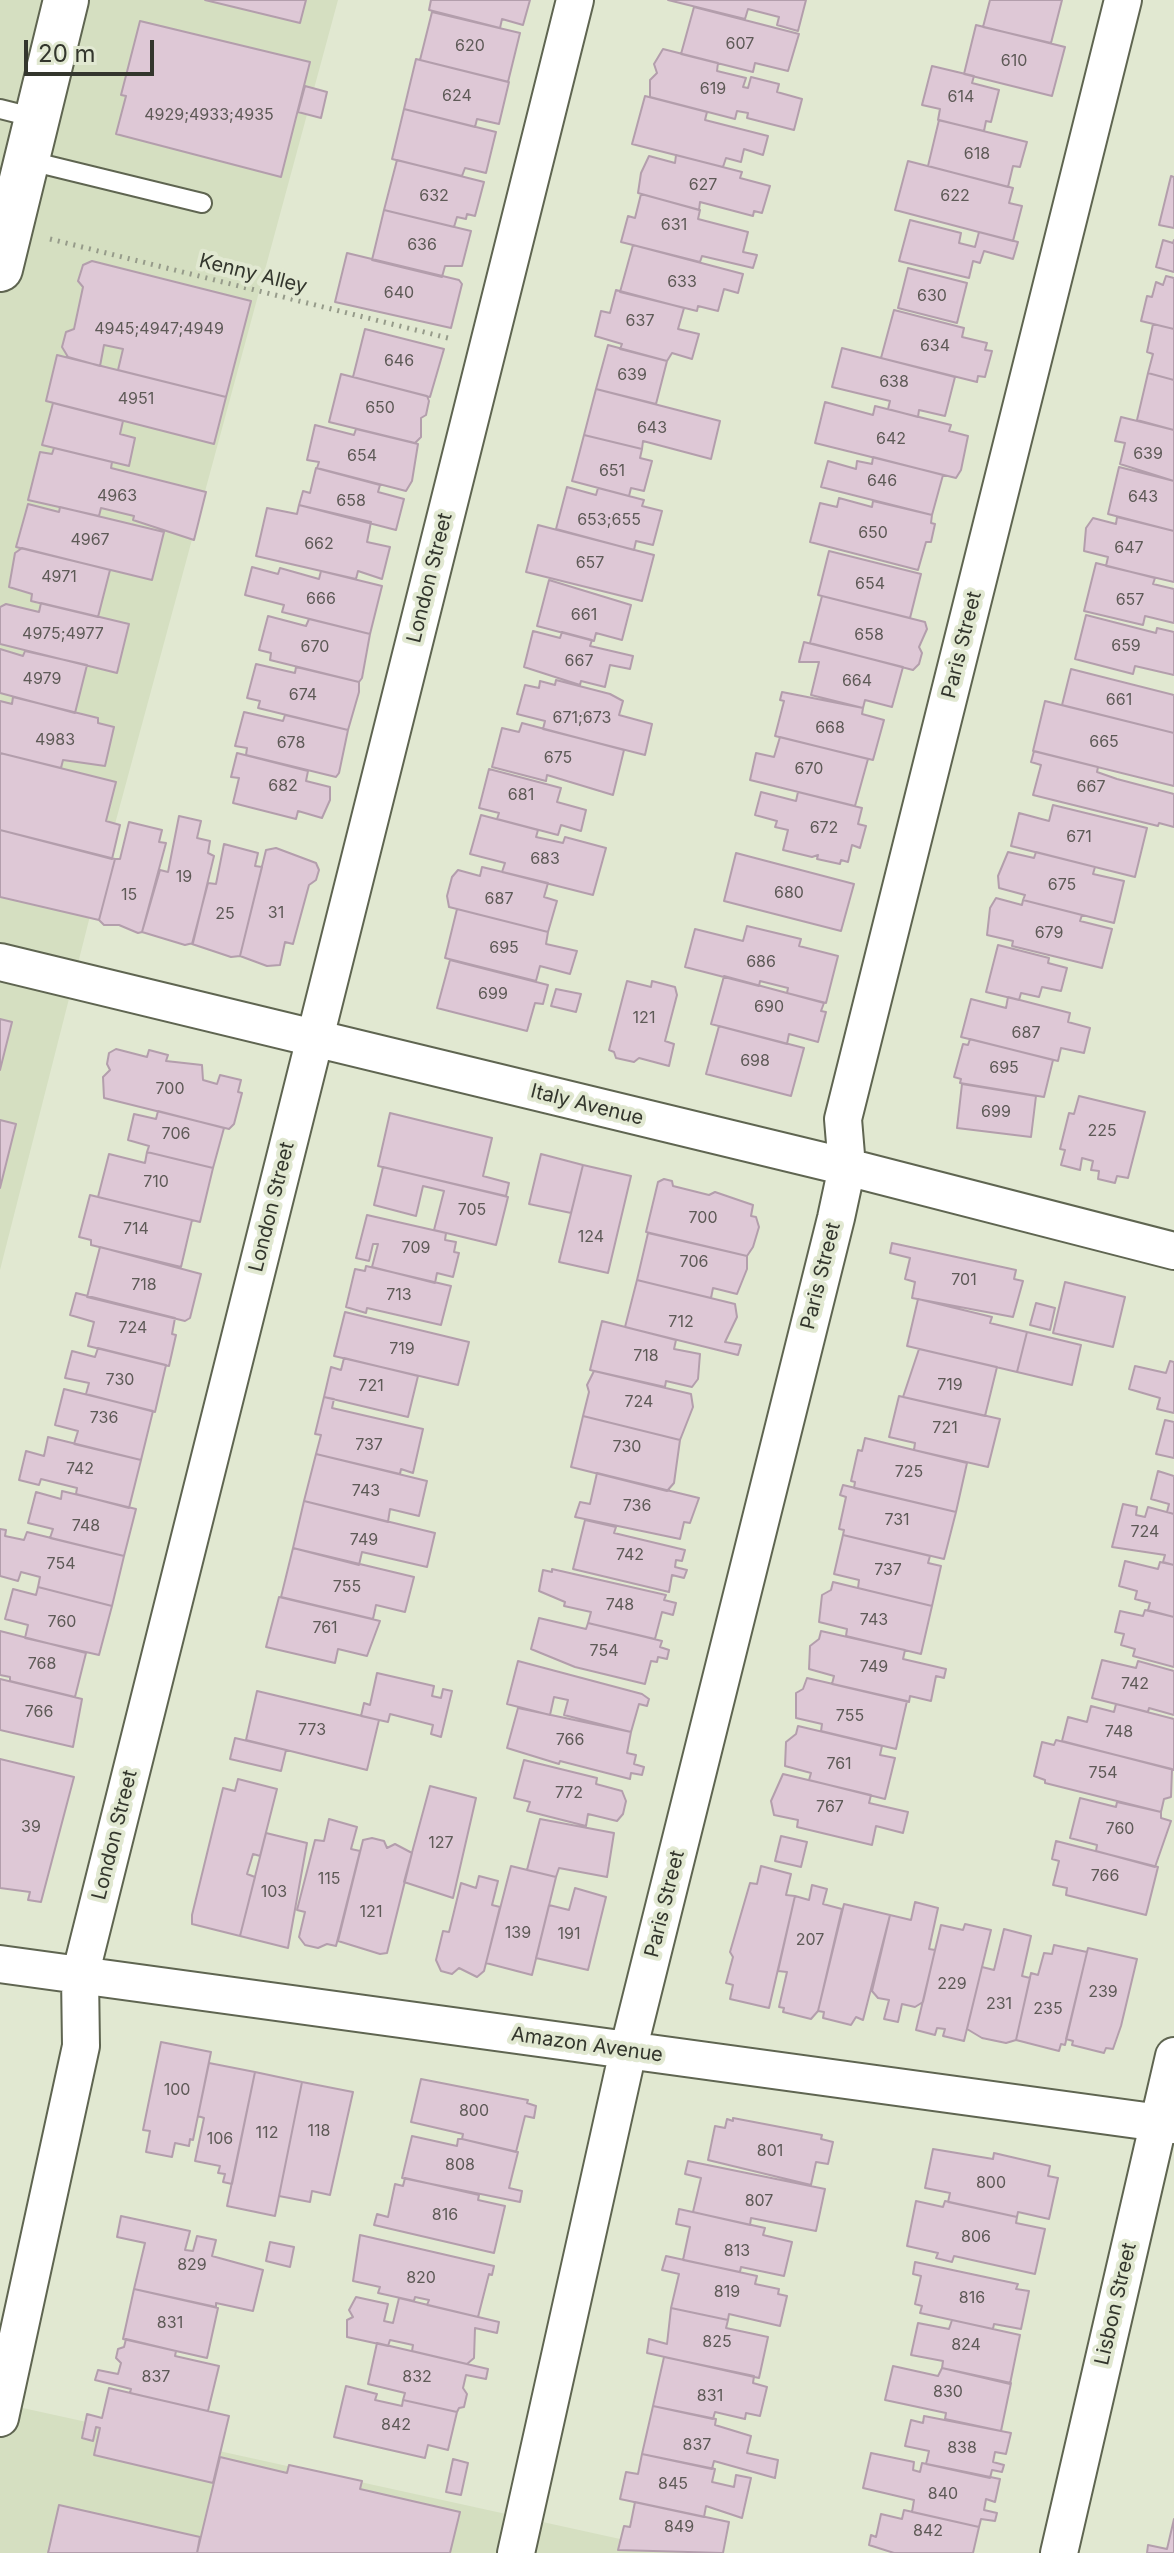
<!DOCTYPE html>
<html>
<head>
<meta charset="utf-8">
<style>
  body { margin:0 }
  #map { position:relative; width:1174px; height:2553px; overflow:hidden; background:#e1e8d1; font-family:Inter,sans-serif }
  canvas { display:block }
  .scale { position:absolute; left:24px; top:40px; width:130px; height:36px; box-sizing:border-box; border:4px solid #33362d; border-top:0; padding-left:10px; font-size:24px; line-height:28px; white-space:nowrap; color:#33362d; -webkit-text-stroke:6px #e1e8d1; paint-order:stroke }
</style>
</head>
<body>
<div id="map">
<canvas width="1174" height="2553"></canvas>
<div class="scale">20 m</div>
</div>
<script>
const g = document.querySelector('canvas').getContext('2d');
g.lineJoin = 'round';
function paint(path, color) {
  g.fillStyle = color;
  g.fill(path, 'evenodd');
}
function strokePath(path, color, width, dash) {
  g.strokeStyle = color;
  g.lineWidth = width;
  g.lineCap = dash ? 'butt' : 'round';
  g.setLineDash(dash || []);
  g.stroke(path);
}
function drawText(font, color, halo, rows, align = 'center') {
  g.font = font + ' Inter,sans-serif';
  g.lineWidth = 8;
  g.setLineDash([]);
  g.textBaseline = 'middle';
  g.strokeStyle = halo;
  g.fillStyle = color;
  for (const [text, x, y, turn = 0] of rows) {
    g.save();
    g.translate(x, y);
    g.rotate((+turn || 0) * Math.PI / 180);
    g.textAlign = isNaN(turn) ? turn : align;
    if (halo) g.strokeText(text, 0, 0);
    g.fillText(text, 0, 0);
    g.restore();
  }
}
const built = new Path2D(`
  M0,0H338L89,920L0,1270Z
  M0,2403L684,2553H0Z`);
const building = new Path2D(`
  M205,0H306L300,23Z
  M431,0H530L523,25L502,19L500,28L429,10Z
  M668,0H806L798,31L777,25L779,17L748,9L745,19Z
  M990,0H1062L1051,43L983,27Z
  M694,7L799,34L788,71L755,63L753,72L681,54Z
  M432,12L520,33L508,82L420,60Z
  M140,21L310,62L281,177L116,134L126,96L121,95Z
  M976,25L1065,47L1052,96L964,74Z
  M663,49L718,63L717,71L746,78L743,87L748,88L751,77L779,84L777,92L802,99L794,130L747,118L748,113L737,111L735,119L650,97V80L657,73L654,64Z
  M416,59L509,82L499,124L477,119L475,127L404,109Z
  M932,66L974,76L972,83L999,90L991,122L986,121L984,131L938,120L940,109L922,105Z
  M305,86L327,92L321,118L298,112Z
  M645,96L707,112L705,120L768,136L763,155L744,149L741,162L726,158L723,167L632,144Z
  M404,109L496,132L486,173L465,168L462,176L392,159Z
  M939,120L1027,142L1020,167L1013,166L1008,187L928,166Z
  M676,155L742,172L740,178L770,186L762,213L754,211L753,216L700,202L699,210L638,193L641,173L649,156L675,163Z
  M397,160L484,182L475,216L467,214L466,219L457,217L454,227L384,210Z
  M908,161L1013,188L1009,203L1022,206L1013,241L895,210Z
  M1171,176L1174,177V228L1159,225Z
  M641,194L700,210L698,219L748,232L743,252L757,255L753,268L702,256L700,262L621,242L628,216L635,218Z
  M384,210L471,231L462,266H445L442,277L372,260Z
  M910,220L961,233L959,243L975,247L979,232L1018,242L1013,259L984,251L980,263L973,261L969,278L899,261Z
  M1163,240L1173,243L1174,240V272L1156,267Z
  M633,245L743,274L738,293L724,289L718,311L698,306L697,311L620,292Z
  M347,253L459,280L462,284L451,328L335,302Z
  M92,261L251,301L226,397L118,370L123,349L104,345L100,366L68,357L62,347L66,332L74,329L83,287L78,281L83,265Z
  M908,268L967,283L957,323L898,308Z
  M1166,276L1174,278V329L1141,321L1147,296L1152,297L1156,282L1163,285Z
  M616,290L684,308L678,329L699,334L692,359L672,353L667,361L620,349L622,344L595,336L601,311L610,313Z
  M894,310L964,328L962,337L987,343L985,350L992,351L985,377L978,376L977,382L881,358Z
  M1153,324L1174,329V380L1148,373L1153,354L1147,352Z
  M365,329L444,349L430,397L353,377Z
  M608,345L667,361L656,404L596,389Z
  M842,348L955,377L945,416L919,410L918,417L888,409L890,401L832,387Z
  M57,355L226,397L214,444L46,401Z
  M1148,373L1174,380V430L1137,420Z
  M341,374L427,396L429,401L426,415L421,418V437L415,443L329,422Z
  M596,389L720,421L711,459L643,441L642,449L584,435Z
  M825,402L873,415L875,406L951,425L949,431L968,436L961,470L956,478L815,443Z
  M53,403L123,421L120,434L135,438L129,466L42,445Z
  M1121,417L1174,430V481L1120,464L1125,443L1115,441Z
  M315,425L354,435L356,429L418,444L412,481L406,491L317,468L319,462L307,460Z
  M584,435L642,449L640,458L652,461L644,491L631,488L629,496L572,481Z
  M54,448L112,462L111,468L206,492L194,540L133,520L134,516L101,508L99,516L28,500L40,452L52,454Z
  M873,457L943,475L932,515L821,487L828,461L856,469L857,461L872,464Z
  M1119,467L1174,481V531L1108,514Z
  M316,468L380,485L378,492L404,499L396,530L299,505L303,491L310,493Z
  M567,487L596,495L598,488L644,500L642,506L662,511L653,545L636,541L634,550L556,529Z
  M839,498L872,507L873,501L932,515L931,523L935,524L931,542H926L918,570L810,542L820,503L837,507Z
  M28,504L59,512L60,507L164,532L152,580L16,547Z
  M299,505L371,522L367,542L390,547L382,579L358,571L356,579L256,556L267,508L297,514Z
  M1117,517L1174,531V582L1106,566L1108,557L1084,551L1086,528L1093,518L1116,524Z
  M538,525L654,555L642,601L526,572Z
  M22,548L110,570L98,617L31,601L32,594L9,587L15,553Z
  M829,551L921,574L910,618L818,595Z
  M1096,563L1155,578L1153,584L1174,589V623L1145,616L1143,625L1084,611Z
  M252,567L278,574L280,568L319,579L321,571L382,586L370,634L282,612L284,605L245,595Z
  M549,580L631,605L622,640L596,633L594,641L537,626Z
  M822,596L925,622L927,629L919,647L922,653L919,664L913,670L810,643Z
  M41,603L129,624L117,673L0,644V607L6,604L39,612Z
  M1086,615L1156,633L1157,628L1174,632V675L1135,666L1133,674L1075,659Z
  M268,616L306,626L309,619L370,634L362,678L359,682L270,660L271,653L259,650Z
  M533,631L560,638L562,632L592,640L590,646L633,656L630,669L610,665L605,687L581,681L580,685L524,667Z
  M804,642L903,667L892,707L865,700L863,708L811,695L819,662H799Z
  M0,649L23,656L25,651L87,665L75,713L0,693Z
  M256,664L295,673L296,667L359,682V692L348,730L258,708L260,701L247,698Z
  M1071,669L1174,695V733L1062,705Z
  M556,680L610,694L623,701L619,715L652,724L645,755L543,729L545,721L517,714L525,685L539,688L540,681L555,685Z
  M782,692L863,708L862,714L884,720L873,760L775,736L784,701L780,700Z
  M13,697L98,718V723L114,727L105,766L63,760L61,768L0,753V701L12,704Z
  M1045,701L1174,733V786L1033,751Z
  M244,712L283,721L285,715L348,730L339,773L336,777L246,755L247,748L235,746Z
  M522,723L624,750L613,795L547,775L546,781L492,767L502,728L519,732Z
  M780,737L868,759L855,806L750,780L756,753L774,757Z
  M1034,751L1098,767L1097,772L1117,779L1174,794V827L1159,823L1158,826L1033,795L1041,765L1031,762Z
  M0,753L116,782L106,821L120,825L112,859L0,830Z
  M237,753L308,771L306,781L330,787V800L322,818L298,811L296,819L233,803L239,778L231,777Z
  M489,769L561,788L557,802L586,810L581,831L561,825L558,835L497,819L499,813L479,808Z
  M761,792L796,801L798,792L862,808L858,824L866,826L860,848L852,845L848,862L841,860L840,864L817,859L818,855L812,857L783,850L788,830L775,827L777,821L755,815Z
  M1053,805L1147,828L1135,877L1011,846L1019,813L1049,821Z
  M481,815L538,830L536,837L563,843L565,837L606,848L593,895L502,872L505,863L470,854Z
  M179,816L201,821L197,838L210,841L208,853L214,856L193,943L185,945L142,932L160,870L168,872Z
  M129,822L162,830L159,842L166,843L142,932L138,933L119,925H104L99,920L115,859H120Z
  M0,830L115,859L99,920L0,897Z
  M224,844L258,853L255,866L262,867L240,956L231,957L192,944L208,883L216,884Z
  M276,848L316,863L319,870L316,880L309,885L293,944L285,942L280,965L267,966L240,956L266,850Z
  M1008,852L1034,858L1036,852L1095,867L1093,874L1124,881L1114,923L1023,900L1025,895L999,888L998,876Z
  M736,853L854,884L841,931L724,901Z
  M482,867L548,883L544,897L557,901L548,932L449,907L447,896L452,877L458,870L480,876Z
  M996,898L1022,905L1023,900L1082,915L1080,921L1112,929L1102,968L1012,946L1013,941L987,935L990,908Z
  M457,909L548,932L546,944L577,951L570,974L540,966L536,981L445,958Z
  M747,926L801,939L799,946L838,956L826,1003L787,993L788,988L760,981L759,986L685,967L695,929L743,941Z
  M998,945L1049,958L1048,963L1067,968L1061,991L1042,987L1039,997L1021,993L1019,1000L986,992Z
  M450,960L548,985L543,1004L535,1003L527,1031L437,1008Z
  M724,976L824,1003L821,1011L826,1012L818,1042L789,1034L787,1044L711,1024Z
  M627,981L651,987L652,981L675,987L677,995L665,1041L674,1044L669,1066L639,1058L634,1062L616,1058L614,1052L609,1050Z
  M556,989L581,994L576,1012L551,1006Z
  M1008,997L1070,1013L1068,1022L1090,1028L1084,1053L1061,1048L1058,1061L961,1037L971,999L1006,1008Z
  M0,1019L12,1022L0,1070Z
  M719,1026L804,1048L791,1096L706,1074Z
  M970,1039L1053,1060L1044,1097L960,1083L961,1079L954,1077L963,1044L968,1045Z
  M116,1049L147,1057L149,1050L168,1055L166,1061L202,1065L203,1080L217,1084L220,1075L241,1080L238,1092L242,1093L234,1124L229,1129L104,1098L103,1077L110,1070L107,1064L109,1053Z
  M962,1084L1036,1096L1031,1137L957,1128Z
  M1079,1096L1145,1112L1128,1178L1117,1176L1115,1183L1098,1179L1099,1171L1091,1170L1093,1161L1082,1158L1080,1170L1061,1165L1065,1150L1060,1149L1069,1113L1074,1114Z
  M158,1111L224,1128L213,1168L147,1152L149,1146L128,1140L134,1114L156,1119Z
  M390,1113L492,1138L483,1176L509,1183L506,1196L378,1166Z
  M0,1120L16,1124L0,1188Z
  M147,1152L213,1168L200,1222L98,1197L109,1154L145,1163Z
  M541,1154L583,1165L571,1213L529,1204Z
  M583,1165L631,1176L608,1273L559,1262Z
  M383,1167L508,1197L496,1245L434,1230L444,1191L423,1186L416,1216L374,1205Z
  M664,1179L672,1181L673,1186L709,1195L715,1192L753,1205L751,1216L756,1217L759,1227L753,1247L747,1256L646,1232L658,1182Z
  M90,1195L192,1220L181,1267L91,1245V1240L79,1237Z
  M367,1215L446,1233L445,1240L456,1242L454,1252L459,1253L453,1277L437,1273L435,1283L372,1267L378,1244H373L369,1261L356,1258Z
  M648,1233L747,1256V1269L737,1294L713,1288L711,1298L637,1280Z
  M892,1243L1016,1270L1014,1279L1023,1281L1013,1317L912,1298L915,1282L905,1279L910,1258L890,1253Z
  M100,1247L201,1274L190,1318L185,1321L87,1297Z
  M366,1266L451,1286L441,1325L367,1308L366,1313L346,1307L355,1269L365,1271Z
  M637,1280L735,1304L737,1317L725,1342L741,1345L738,1355L625,1327Z
  M1065,1282L1125,1297L1113,1347L1053,1333Z
  M76,1293L175,1318L172,1334L176,1335L169,1366L88,1346L94,1322L70,1315Z
  M918,1299L992,1317L990,1323L1027,1332L1017,1372L907,1346Z
  M1036,1303L1055,1308L1050,1330L1030,1325Z
  M345,1312L469,1342L458,1385L334,1356Z
  M602,1321L676,1340L674,1349L700,1354L698,1379L692,1387L666,1381L665,1387L590,1370Z
  M1027,1332L1081,1345L1072,1385L1017,1372Z
  M98,1348L166,1365L155,1412L86,1394L89,1383L65,1378L72,1351L95,1357Z
  M919,1349L997,1367L985,1416L903,1397Z
  M344,1358L418,1376L408,1417L324,1397L331,1367L341,1370Z
  M1170,1361L1174,1362V1413L1157,1409L1160,1398L1129,1389L1135,1366L1166,1373Z
  M594,1371L691,1394L693,1407L680,1440L583,1416L589,1392L587,1385Z
  M64,1389L153,1411L141,1460L74,1444L78,1431L55,1425Z
  M899,1396L1000,1419L988,1467L914,1450L915,1443L889,1437Z
  M324,1397L334,1399L332,1408L423,1429L413,1473L401,1469L400,1474L316,1454L321,1435L315,1434Z
  M583,1416L680,1440L674,1483L667,1491L571,1467Z
  M1165,1420L1174,1422V1458L1156,1454Z
  M48,1437L141,1460L129,1508L76,1494L77,1488L41,1479L39,1485L19,1480L26,1451L44,1456Z
  M865,1438L967,1463L956,1512L854,1488L855,1482L851,1481L858,1450L862,1451Z
  M316,1454L427,1481L419,1516L390,1509L388,1522L304,1501Z
  M1158,1471L1174,1476V1514L1167,1512L1169,1504L1151,1499Z
  M597,1473L699,1498L690,1523L684,1522L680,1539L575,1517L580,1502L590,1504Z
  M843,1485L956,1512L944,1559L843,1535L844,1530L839,1529L846,1497L840,1495Z
  M62,1491L136,1509L124,1556L50,1538L53,1529L28,1523L36,1492L61,1499Z
  M304,1501L435,1533L427,1567L362,1552L359,1565L293,1548Z
  M1123,1504L1137,1507L1136,1515L1145,1517L1148,1507L1174,1514V1565L1163,1562L1165,1555L1112,1547Z
  M585,1520L616,1527L614,1533L685,1550L682,1561L676,1560L675,1567L687,1570L684,1578L672,1575L669,1592L573,1569Z
  M0,1529L6,1530L5,1536L24,1540L27,1532L124,1556L112,1606L38,1587L40,1577L21,1572L18,1581L0,1576Z
  M843,1535L930,1556L928,1563L941,1566L932,1606L858,1588L859,1580L834,1574Z
  M293,1548L414,1577L405,1612L376,1605L373,1619L281,1597Z
  M1125,1561L1158,1569L1160,1562L1174,1565V1617L1148,1610L1150,1603L1135,1599L1137,1591L1119,1586Z
  M552,1569L666,1595L664,1600L676,1603L673,1615L662,1612L655,1639L588,1623L591,1612L564,1606L565,1602L539,1591L543,1570L552,1572Z
  M833,1582L932,1606L921,1654L846,1636L847,1629L819,1622L822,1595L831,1590Z
  M38,1587L112,1606L99,1655L25,1638L28,1625L5,1619L13,1589L36,1595Z
  M279,1597L380,1621L367,1656L338,1649L335,1663L266,1647Z
  M1145,1610L1174,1617V1667L1133,1656L1135,1649L1121,1645L1124,1634L1115,1632L1120,1611L1143,1616Z
  M539,1618L586,1629L588,1623L662,1641L660,1647L669,1650L667,1659L658,1657L657,1662L651,1661L645,1684L575,1667L531,1649Z
  M0,1631L86,1653L75,1697L10,1681V1677L0,1675Z
  M821,1631L905,1650L903,1659L946,1669L944,1678L936,1676L931,1701L910,1696L909,1702L832,1684L834,1676L809,1669L810,1646L819,1639Z
  M1102,1660L1136,1668L1138,1661L1174,1671V1715L1149,1708L1148,1712L1092,1698Z
  M518,1661L642,1694L649,1699L647,1706L639,1704L631,1732L564,1715L568,1700L554,1697L550,1715L507,1704Z
  M377,1673L434,1686L432,1696L441,1698L443,1689L452,1691L441,1737L431,1734L433,1725L390,1714L388,1722L361,1716L364,1703L370,1705Z
  M807,1678L907,1701L896,1749L821,1731L822,1724L796,1718V1693L803,1689Z
  M0,1679L82,1699L73,1747L0,1730Z
  M257,1691L379,1720L367,1770L246,1740Z
  M1116,1704L1174,1719V1770L1062,1741L1068,1717L1087,1722L1091,1706L1114,1712Z
  M518,1708L631,1732L627,1753L636,1755L634,1764L644,1767L642,1775L631,1773L630,1779L560,1761L559,1764L507,1748Z
  M798,1726L882,1746L880,1755L895,1758L885,1799L809,1780L811,1773L785,1766L786,1742L796,1734Z
  M235,1738L286,1750L281,1771L230,1759Z
  M1056,1740L1172,1769L1171,1797L1164,1799L1161,1812L1045,1783V1780L1034,1776L1042,1742L1054,1745Z
  M0,1759L74,1777L41,1902L28,1900L30,1892L0,1888Z
  M524,1760L597,1778L596,1784L622,1791L626,1801L623,1814L617,1821L588,1814L586,1826L527,1811L530,1802L514,1798Z
  M783,1774L871,1795L869,1803L908,1812L903,1833L876,1826L872,1845L797,1827L798,1820L774,1815L771,1801Z
  M238,1779L277,1789L260,1856L253,1854L247,1874L255,1877L240,1936L192,1924V1915L223,1788L235,1791Z
  M430,1786L476,1798L453,1898L404,1882Z
  M1080,1798L1116,1807L1117,1802L1161,1812V1818L1171,1821L1155,1867L1096,1851L1097,1845L1070,1838Z
  M329,1819L357,1827L351,1849L360,1851L336,1946L327,1944L318,1948L305,1945L299,1937L305,1912L297,1910L315,1840L324,1841Z
  M540,1819L614,1833L607,1877L559,1868L556,1877L527,1870Z
  M266,1833L307,1843L288,1948L240,1936Z
  M781,1836L807,1842L801,1867L775,1861Z
  M372,1838L384,1841L387,1848L395,1844L412,1853L387,1953L380,1954L338,1941L363,1840Z
  M1056,1841L1158,1867L1146,1915L1066,1895L1067,1888L1053,1885L1059,1861L1052,1859Z
  M511,1866L556,1877L532,1975L486,1963Z
  M761,1866L791,1874L786,1895L795,1896L769,2008L730,1999L733,1985L726,1983L733,1957L730,1952L750,1883L757,1884Z
  M479,1876L498,1881L492,1905L500,1907L484,1971L477,1977L459,1968L452,1974L441,1971L436,1960L443,1931L449,1932L461,1883L476,1888Z
  M812,1885L827,1889L823,1904L842,1909L818,2011L811,2019L783,2012L784,2008L779,2007L787,1972L778,1971L795,1896L809,1900Z
  M575,1888L606,1897L588,1970L536,1958L549,1905L569,1910Z
  M915,1902L938,1908L929,1949L935,1950L923,2002L915,2007L902,2004L898,2022L884,2019L889,2000L878,1998L872,1991L890,1915L911,1920Z
  M844,1904L890,1915L863,2020L856,2017L851,2025L823,2018L824,2012L818,2011Z
  M965,1924L991,1930L964,2041L943,2036L945,2029L937,2028L935,2035L916,2030L941,1925L963,1930Z
  M1004,1929L1031,1936L1022,1976L1030,1978L1016,2040L1006,2043L982,2038L967,2029L982,1967L994,1970Z
  M1054,1945L1087,1952L1065,2045L1061,2044L1059,2051L1016,2040L1031,1973L1038,1975L1044,1953L1052,1954Z
  M1088,1948L1137,1959L1121,2026L1113,2049L1106,2048L1104,2053L1072,2045L1073,2041L1066,2039Z
  M161,2042L211,2052L193,2140L190,2139L189,2146L175,2143L172,2157L146,2152L150,2131L143,2130Z
  M209,2063L255,2072L232,2184L223,2182L225,2174L218,2173L220,2166L195,2161L204,2118L198,2116Z
  M255,2072L302,2082L275,2216L227,2206Z
  M421,2079L528,2100L527,2103L536,2106L534,2118L525,2116L516,2152L462,2139L463,2134L411,2122Z
  M302,2082L353,2092L330,2195L312,2191L310,2202L279,2196Z
  M733,2118L822,2135L821,2139L833,2142L828,2164L816,2162L811,2185L708,2160L715,2126L725,2128L727,2119L733,2121Z
  M412,2136L457,2146L458,2139H462L518,2152L509,2188L522,2191L520,2202L402,2178Z
  M933,2149L993,2159L994,2153L1050,2166L1048,2176L1058,2178L1049,2219L1018,2212L1017,2217L948,2202L950,2193L925,2188Z
  M688,2161L825,2189L816,2231L751,2218L750,2225L693,2212L701,2178L685,2174Z
  M405,2178L479,2195L478,2200L505,2206L494,2253L374,2225L377,2214L388,2217L395,2184L403,2186Z
  M916,2201L943,2207L945,2201L1017,2217L1016,2223L1045,2229L1035,2274L954,2256L952,2262L936,2258L938,2253L907,2246Z
  M679,2209L765,2228L763,2235L792,2242L784,2276L741,2267L740,2272L683,2260L690,2227L676,2224Z
  M121,2216L190,2231L185,2250L193,2251L197,2236L216,2240L212,2256L263,2270L253,2311L216,2303V2307L134,2289L145,2243L117,2237Z
  M360,2235L494,2266L492,2275L489,2274L478,2317L427,2305L429,2300L415,2297L414,2301L378,2293L380,2287L353,2281Z
  M270,2242L294,2247L290,2267L266,2261Z
  M666,2256L757,2276L755,2284L779,2289L778,2294L787,2296L780,2326L729,2314L728,2320L671,2308L679,2274L662,2270Z
  M915,2262L1018,2284L1016,2289L1029,2291L1021,2329L994,2324L993,2329L920,2313L922,2306L915,2304L921,2276L913,2274Z
  M134,2289L218,2308L207,2358L123,2339Z
  M356,2297L388,2304L384,2321L393,2323L399,2298L499,2322L497,2333L475,2328L474,2358L467,2364L412,2351L413,2345L390,2340L388,2346L347,2337V2320L353,2317L349,2310Z
  M671,2308L728,2320L726,2328L768,2337L759,2378L647,2353L649,2339L667,2344Z
  M952,2320L1020,2335L1010,2384L942,2368L943,2361L911,2355L918,2323L949,2329Z
  M126,2339L176,2351L175,2356L219,2366L208,2411L130,2393L131,2389L95,2380L98,2370L118,2374L121,2363L116,2358L118,2349L124,2347Z
  M377,2343L488,2369L486,2379L466,2375L463,2388L467,2394L464,2407L459,2408L457,2412L403,2400L405,2393L368,2384Z
  M664,2357L754,2376L753,2383L767,2387L760,2416L746,2413L745,2419L715,2412L713,2419L653,2406Z
  M893,2366L938,2376L942,2368L1011,2383L1001,2431L945,2419L946,2413L885,2400Z
  M346,2386L377,2394L375,2400L402,2406L403,2400L457,2412L448,2450L428,2445L425,2458L334,2437Z
  M109,2388L229,2416L213,2483L94,2455L100,2428L96,2427L93,2441L82,2438L87,2414L102,2418Z
  M653,2406L716,2419L715,2425L751,2436L747,2453L778,2460L775,2478L714,2461L712,2469L642,2454Z
  M924,2416L1011,2433L1006,2454L995,2452L993,2462L1004,2465L1002,2472L992,2470L990,2478L926,2464L929,2451L905,2446L911,2420L923,2423Z
  M871,2453L914,2462L913,2470L920,2472L922,2463L1000,2479L995,2502L986,2499L984,2510L997,2513L995,2521L981,2519L979,2527L912,2512L914,2500L863,2488Z
  M642,2454L715,2469L712,2482L734,2487L736,2475L751,2478L742,2518L706,2506L704,2517L620,2499L626,2472L638,2474Z
  M220,2457L287,2473L289,2465L362,2481L360,2489L460,2512L450,2553H197Z
  M453,2459L468,2463L461,2495L446,2492Z
  M635,2502L729,2522L723,2553L618,2550L624,2526L630,2527Z
  M59,2505L200,2537L197,2553H48Z
  M904,2510L979,2527L973,2553H894L869,2545L871,2535L876,2537L881,2514L902,2519Z
  M1174,2519V2553H1147L1148,2545L1167,2549Z`);
const path = new Path2D(`
  M50,239L452,339`);
const service = new Path2D(`
  M0,109L36,118
  M26,160L202,203`);
const minor = new Path2D(`
  M0,962L847,1167L1174,1251
  M0,1964L1174,2125
  M0,2418L81,2046L80,1976L575,0
  M516,2553L628,2051L836,1218L847,1167L843,1119L1123,0
  M1059,2553L1174,2056`);
const secondary = new Path2D(`
  M0,269L66,0`);
const numberNames = [
  ["607",740,44],
  ["620",470,46],
  ["610",1014,61],
  ["619",713,89],
  ["624",457,96],
  ["614",961,97],
  ["4929;4933;4935",209,115],
  ["618",977,154],
  ["627",703,185],
  ["632",434,196],
  ["622",955,196],
  ["631",674,225],
  ["636",422,245],
  ["633",682,282],
  ["640",399,293],
  ["630",932,296],
  ["637",640,321],
  ["4945;4947;4949",159,329],
  ["634",935,346],
  ["646",399,361],
  ["639",632,375],
  ["638",894,382],
  ["4951",136,399],
  ["650",380,408],
  ["643",652,428],
  ["642",891,439],
  ["639",1148,454],
  ["654",362,456],
  ["651",612,471],
  ["646",882,481],
  ["4963",117,496],
  ["643",1143,497],
  ["658",351,501],
  ["653;655",609,520],
  ["650",873,533],
  ["4967",90,540],
  ["662",319,544],
  ["647",1129,548],
  ["657",590,563],
  ["4971",59,577],
  ["654",870,584],
  ["666",321,599],
  ["657",1130,600],
  ["661",584,615],
  ["4975;4977",63,634],
  ["658",869,635],
  ["659",1126,646],
  ["670",315,647],
  ["667",579,661],
  ["4979",42,679],
  ["664",857,681],
  ["674",303,695],
  ["661",1119,700],
  ["671;673",582,718],
  ["668",830,728],
  ["4983",55,740],
  ["665",1104,742],
  ["678",291,743],
  ["675",558,758],
  ["670",809,769],
  ["682",283,786],
  ["667",1091,787],
  ["681",521,795],
  ["672",824,828],
  ["671",1079,837],
  ["683",545,859],
  ["19",184,877],
  ["675",1062,885],
  ["680",789,893],
  ["15",129,895],
  ["687",499,899],
  ["31",276,913],
  ["25",225,914],
  ["679",1049,933],
  ["695",504,948],
  ["686",761,962],
  ["699",493,994],
  ["690",769,1007],
  ["121",644,1018],
  ["687",1026,1033],
  ["698",755,1061],
  ["695",1004,1068],
  ["700",170,1089],
  ["699",996,1112],
  ["225",1102,1131],
  ["706",176,1134],
  ["710",156,1182],
  ["705",472,1210],
  ["700",703,1218],
  ["714",136,1229],
  ["124",591,1237],
  ["709",416,1248],
  ["706",694,1262],
  ["701",964,1280],
  ["718",144,1285],
  ["713",399,1295],
  ["712",681,1322],
  ["724",133,1328],
  ["719",402,1349],
  ["718",646,1356],
  ["730",120,1380],
  ["719",950,1385],
  ["721",371,1386],
  ["724",639,1402],
  ["736",104,1418],
  ["721",945,1428],
  ["737",369,1445],
  ["730",627,1447],
  ["742",80,1469],
  ["725",909,1472],
  ["743",366,1491],
  ["736",637,1506],
  ["731",897,1520],
  ["748",86,1526],
  ["724",1145,1532],
  ["749",364,1540],
  ["742",630,1555],
  ["754",61,1564],
  ["737",888,1570],
  ["755",347,1587],
  ["748",620,1605],
  ["743",874,1620],
  ["760",62,1622],
  ["761",325,1628],
  ["754",604,1651],
  ["768",42,1664],
  ["749",874,1667],
  ["742",1135,1684],
  ["766",39,1712],
  ["755",850,1716],
  ["773",312,1730],
  ["748",1119,1732],
  ["766",570,1740],
  ["761",839,1764],
  ["754",1103,1773],
  ["772",569,1793],
  ["767",830,1807],
  ["39",31,1827],
  ["760",1120,1829],
  ["127",441,1843],
  ["766",1105,1876],
  ["115",329,1879],
  ["103",274,1892],
  ["121",371,1912],
  ["139",518,1933],
  ["191",569,1934],
  ["207",810,1940],
  ["229",952,1984],
  ["239",1103,1992],
  ["231",999,2004],
  ["235",1048,2009],
  ["100",177,2090],
  ["800",474,2111],
  ["118",319,2131],
  ["112",267,2133],
  ["106",220,2139],
  ["801",770,2151],
  ["808",460,2165],
  ["800",991,2183],
  ["807",759,2201],
  ["816",445,2215],
  ["806",976,2237],
  ["813",737,2251],
  ["829",192,2265],
  ["820",421,2278],
  ["819",727,2292],
  ["816",972,2298],
  ["831",170,2323],
  ["825",717,2342],
  ["824",966,2345],
  ["837",156,2377],
  ["832",417,2377],
  ["830",948,2392],
  ["831",710,2396],
  ["842",396,2425],
  ["837",697,2445],
  ["838",962,2448],
  ["845",673,2484],
  ["840",943,2494],
  ["849",679,2527],
  ["842",928,2531]
];
const streetNames = [
  ["Kenny Alley",253,274,14],
  ["London Street",430,578,-76],
  ["Paris Street",962,645,-76],
  ["Italy Avenue",587,1105,14],
  ["London Street",272,1207,-76],
  ["Paris Street",821,1276,-76],
  ["London Street",115,1835,-76],
  ["Paris Street",665,1904,-76],
  ["Amazon Avenue",587,2045,8],
  ["Lisbon Street",1116,2304,-77]
];
paint(built, '#d5dfc1');
paint(building, '#dec8d6');
strokePath(building, '#b39eac', 2);
strokePath(service, '#5f6551', 22);
strokePath(minor, '#5f6551', 40);
strokePath(secondary, '#5f6551', 48);
strokePath(path, '#969b8a', 5, [2, 6]);
strokePath(service, '#fff', 18);
strokePath(minor, '#fff', 36);
strokePath(secondary, '#fff', 44);
drawText('16px', '#5e5a57', null, numberNames);
drawText('20px', '#33362d', '#e1e8d1', streetNames);
</script>
</body>
</html>
